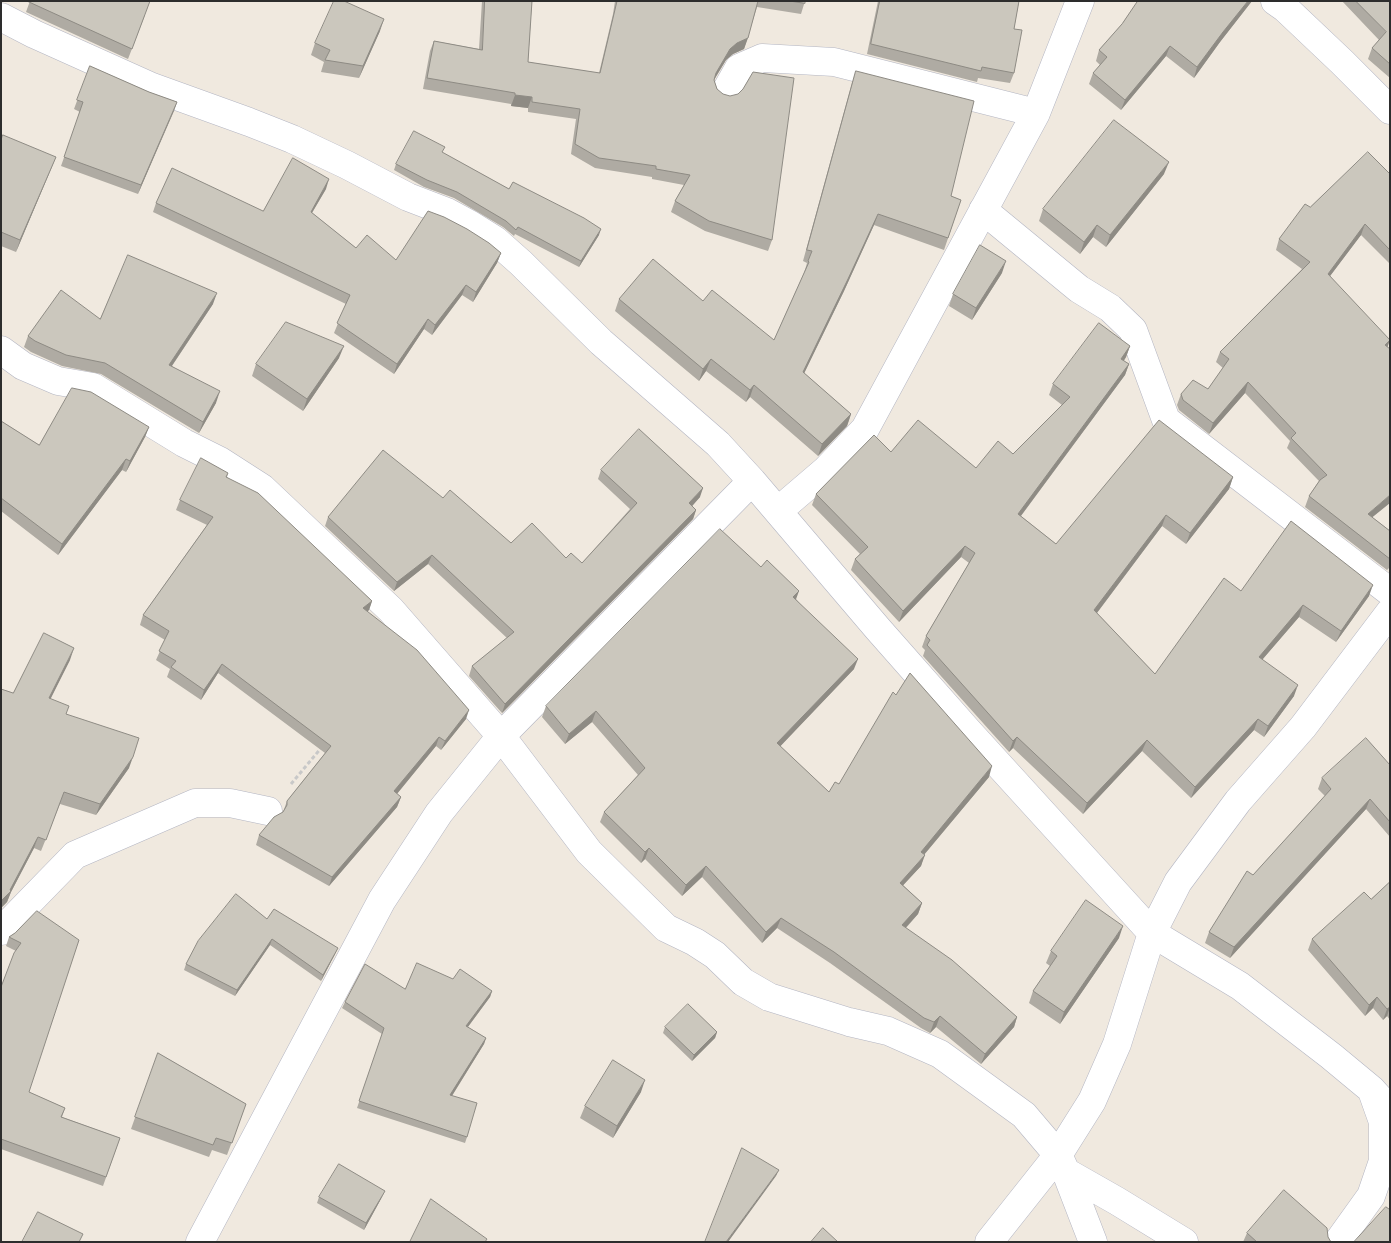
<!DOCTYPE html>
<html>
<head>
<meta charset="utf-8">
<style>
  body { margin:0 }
  #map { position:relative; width:1391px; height:1243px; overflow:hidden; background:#f0e9df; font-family:Lato,sans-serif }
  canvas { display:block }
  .frame { position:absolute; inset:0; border:2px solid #2d2d2d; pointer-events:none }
</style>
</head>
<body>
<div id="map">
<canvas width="1391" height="1243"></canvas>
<div class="frame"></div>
</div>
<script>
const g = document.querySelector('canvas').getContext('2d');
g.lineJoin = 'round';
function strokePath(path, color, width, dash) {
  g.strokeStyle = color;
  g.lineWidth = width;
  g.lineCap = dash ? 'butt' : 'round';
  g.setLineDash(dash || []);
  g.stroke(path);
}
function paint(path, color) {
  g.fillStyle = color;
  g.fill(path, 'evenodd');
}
const path = new Path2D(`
  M291,784L322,747`);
const street = new Path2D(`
  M1275,1L1285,8L1342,62L1390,110
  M1,17L34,34L152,87L249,122L292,139L347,165L408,197L447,212L471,225L495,240L521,263L601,342L718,444L752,481L878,629L968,731L1152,933L1240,986L1331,1056L1372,1090L1390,1110
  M726,91L739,68L762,58L834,62L1036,113
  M983,210L1079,289L1110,308L1133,330L1166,420L1390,592
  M1,350L23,366L58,381L93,387L184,443L220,461L262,488L391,610L501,736L589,852L666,928L695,942L715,955L743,982L769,997L849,1022L888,1031L940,1054L1024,1115L1058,1155L1066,1172L1093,1242
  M778,511L826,470L865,429L1036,113L1080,1
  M1,931L75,855L195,803H230L268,811
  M1066,1172L1117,1201L1184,1242
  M200,1242L382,900L439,813L501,736L752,481
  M989,1242L1058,1155L1092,1101L1117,1044L1152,933L1178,882L1238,801L1303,727L1390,612
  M1338,1242L1371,1196L1383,1161V1122L1372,1091`);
const wall = new Path2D(`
  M30,1L145,15L128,59L26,12Z
  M482,1H532L528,62L599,73L613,14L615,1H805L801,14L757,7L744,49L733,54L726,60L714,80L717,89L772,240L768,251L705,231L671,212L675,201L684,185L652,179V177L595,168L571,154L576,119L528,112V108L511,106V104L423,89L430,51L434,41L479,49Z
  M878,1H1019L1014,29V73L1010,83L978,78L977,82L867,54Z
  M1138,1H1252L1220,42L1194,78L1166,56L1121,110L1089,84L1093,73L1100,65L1096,61L1099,50L1122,24Z
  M1342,1H1390V78L1368,59L1372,48L1379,40Z
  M380,31L359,78L321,72L324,62L311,55L315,43Z
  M90,66L149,92L177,102L138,194L61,166L80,112L74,109Z
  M856,71L951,196L961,200L944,250L874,225L844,291L804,373L851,414L847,426L818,456L750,397L746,402L706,371L699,381L615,311L619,299L703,301L774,340L804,273L807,263L803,261L852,83Z
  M1,140L56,157L16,252L1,246Z
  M443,153L509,189L599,235L579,267L515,234L514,236L503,227L454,198L424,187L394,170L396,164Z
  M1164,174L1106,247L1093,237L1080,254L1039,221L1043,209Z
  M1390,174V264L1361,235L1330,276L1388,347L1372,517L1390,531V567L1387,570L1305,507L1309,496L1319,481L1287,448L1290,441L1245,393L1209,434L1179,410L1177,405L1181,394L1208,389L1223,368L1216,362L1220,352L1302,269L1276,250L1279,239L1310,207Z
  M326,189L312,213L356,248L396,260L501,253L497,263L473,302L462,295L432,335L424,329L394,374L334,333L346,304L153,212L156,203L263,211Z
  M1002,273L972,320L949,306L953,294Z
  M213,304L172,366L216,403L199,433L101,374L62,366L31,352L24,347L28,336L100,319Z
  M1130,346L1126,357L1124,361L1129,364L1125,375L1021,516L1056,544L1233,477L1229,489L1186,544L1162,526L1097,613L1155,674L1241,591L1369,596L1336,642L1299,617L1262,660L1294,696L1264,737L1254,730L1191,798L1142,751L1083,814L1013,748L1009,752L923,656L925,650L922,647L926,636L969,563L961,557L899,622L851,570L855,559L860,554L812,505L816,494L891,452L976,468L1013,454L1062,405L1049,395L1053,384Z
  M339,358L303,411L252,376L256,364Z
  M1,421L39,445L149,427L145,437L126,472L122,470L58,555L1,511Z
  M601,470L700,497L692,506L696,510L693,519L502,713L469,676L472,666L507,638L428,564L394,591L325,526L328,517L443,498L511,543L566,558L582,563L630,509L598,479Z
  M228,473L227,477L372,601L369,610L367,612L466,719L441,750L436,746L397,794L401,797L397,807L329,886L256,845L259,835L283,812L287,801L325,753L218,673L201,700L167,677L170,669L156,660L165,640L140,625L143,615L207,525L176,510L180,500Z
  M796,599L854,669L780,746L829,792L839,784L989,777L924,855L921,866L903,885L922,903L918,914L906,928L1017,1017L1014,1027L981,1064L936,1027L930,1033L921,1028L830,963L777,928L762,943L702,877L682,896L645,859L641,863L600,822L604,812L638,775L592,722L565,744L542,717L546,706Z
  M70,660L50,699L66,714L129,768L96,815L60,804L41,851L34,848L11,892L7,902L1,908V689L13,693Z
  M1390,765V837L1366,809L1230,958L1205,943L1209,932L1253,875L1325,796L1318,789L1322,778Z
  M1390,882V1020L1387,1016L1383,1020L1373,1008L1365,1016L1308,950L1312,939L1371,899Z
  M37,911L29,1092L65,1108L62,1117L120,1138L103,1186L1,1149V987L16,951L6,946L9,937L15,933Z
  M267,919L335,954L321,981L270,945L235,996L184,970L186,964Z
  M1119,938L1060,1024L1029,1003L1033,991L1050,966L1046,963L1051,951Z
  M453,979L492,991L490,997L468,1027L486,1038L484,1044L452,1096L467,1137L465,1143L357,1108L382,1034L342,1008L345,1002Z
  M665,1027L717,1032L715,1038L692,1061L663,1033Z
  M158,1053L246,1104L227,1155L212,1150L209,1157L131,1129Z
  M641,1092L613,1138L580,1118L585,1106Z
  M319,1197H382L364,1230L317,1203Z
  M1247,1233L1328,1237L1331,1242H1243Z`);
const shadedWall = new Path2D(`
  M1248,1H1252L1220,42L1194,78L1197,67L1223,32Z
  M384,19L380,31L359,78L363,66Z
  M748,38L744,49L733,54L726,60L712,83L716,73L730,49L737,43Z
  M1170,46L1166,56L1121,110L1125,100Z
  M515,95L532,97L528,108L511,106Z
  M177,102L174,111L138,194L141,185Z
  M56,157L51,169L16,252L20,240Z
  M1169,162L1164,174L1106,247L1110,235Z
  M329,179L326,189L307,221L311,212Z
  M878,214L874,225L844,291L799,384L803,372Z
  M1365,224L1361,235L1324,284L1328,274Z
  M1097,225L1093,237L1080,254L1084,242Z
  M601,229L599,235L579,267L581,261Z
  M501,253L497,263L473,302L476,292Z
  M1006,261L1002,273L972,320L976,308Z
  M466,285L462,295L432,335L435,325Z
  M217,293L213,304L165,376L169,365Z
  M428,319L424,329L394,374L397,364Z
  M1390,340L1386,351L1385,345Z
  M344,346L339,358L303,411L307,399Z
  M1130,346L1126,357L1117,370L1121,359Z
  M711,359L706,371L699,381L703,369Z
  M1129,364L1125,375L1014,525L1018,514Z
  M1248,382L1245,393L1209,434L1213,423Z
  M754,385L750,397L746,402L750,390Z
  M220,391L216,403L199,433L203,422Z
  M851,414L847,426L818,456L822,444Z
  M149,427L145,437L126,472L130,461Z
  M126,459L122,470L58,555L62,544Z
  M1233,477L1229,489L1186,544L1190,533Z
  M703,488L700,497L686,513L689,503Z
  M1390,495V503L1364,524L1368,514Z
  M696,510L693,519L502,713L505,704Z
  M1166,515L1162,526L1090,622L1094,610Z
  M965,546L961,557L899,622L903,611Z
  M432,555L428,564L394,591L397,582Z
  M1373,585L1369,596L1336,642L1341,631Z
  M799,591L795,602L793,597Z
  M372,601L369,610L359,618L363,608Z
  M1303,605L1299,617L1255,668L1259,657Z
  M74,648L70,660L45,710L49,698Z
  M858,659L854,669L773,754L777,743Z
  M222,664L218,673L201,700L204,690Z
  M1298,685L1294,696L1264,737L1268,726Z
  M469,710L466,719L441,750L445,741Z
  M596,711L592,722L565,744L569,734Z
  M1258,719L1254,730L1191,798L1195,787Z
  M439,737L436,746L391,801L394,791Z
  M1017,737L1013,748L1009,752L1013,741Z
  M1147,740L1142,751L1083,814L1087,803Z
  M133,757L129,768L96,815L100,804Z
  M992,766L989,777L917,863L921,852Z
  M401,797L397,807L329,886L332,877Z
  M1370,799L1366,809L1230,958L1234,947Z
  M38,837L34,848L11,892L7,902L1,908V901L10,890Z
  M649,848L645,859L641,863L645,852Z
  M925,855L921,866L896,893L900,883Z
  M706,866L702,877L682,896L686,885Z
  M922,903L918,914L898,936L902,925Z
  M781,918L777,928L762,943L766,932Z
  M1123,926L1119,938L1060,1024L1064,1012Z
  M272,939L270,945L235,996L237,990Z
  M338,948L335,954L321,981L323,975Z
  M492,991L490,997L464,1032L466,1026Z
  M1377,997L1373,1008L1365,1016L1369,1005Z
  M1390,1007L1387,1016L1383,1020L1387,1009Z
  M940,1016L936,1027L930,1033L934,1022Z
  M1017,1017L1014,1027L981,1064L985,1054Z
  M717,1032L715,1038L692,1061L694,1055Z
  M486,1038L484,1044L448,1102L450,1095Z
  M645,1080L641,1092L613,1138L617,1126Z
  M779,1170L776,1176L728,1242H726Z
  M385,1191L382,1197L364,1230L366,1223Z`);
const building = new Path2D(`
  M30,1H150L132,49L29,2Z
  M334,1H344L384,19L363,66L325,60L330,50L315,43Z
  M485,1H532L528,62L600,73L617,1H758L748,38L737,43L730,49L716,73L714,80L717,89L723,94L730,96L738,94L743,89L753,72L794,78L772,240L709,221L675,201L690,175L656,169V166L599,158L575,144L580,109L532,102V97L515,95V93L427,78L434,41L482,50Z
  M790,1H805V3Z
  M880,1H1019L1014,29L1022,30L1014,73L982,67L981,71L871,44Z
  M1138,1H1248L1223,32L1197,67L1170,46L1125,100L1093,73L1107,57L1099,50L1122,24Z
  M1356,1H1390V64L1372,48L1386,32Z
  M90,66L149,92L177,102L141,185L64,157L83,102L77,100Z
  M856,71L974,101L951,196L961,200L948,238L878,214L848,279L803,372L851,414L822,444L754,385L750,390L711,359L703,369L619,299L653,259L703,301L712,290L774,340L809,262L808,261L812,251L807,250Z
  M1114,120L1169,162L1110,235L1097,225L1084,242L1043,209Z
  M414,131L445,147L442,152L509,189L513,182L584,218L601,229L581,261L518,227L516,230L506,221L457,192L427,180L396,164Z
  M3,135L56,157L20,240L1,232V140Z
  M1368,152L1390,174V250L1365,224L1328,274L1390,340L1385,345L1390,349V495L1368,514L1390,531V559L1309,496L1320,480L1327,475L1291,438L1296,433L1248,382L1213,423L1183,400L1181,394L1193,380L1208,389L1229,359L1220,352L1310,262L1279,239L1305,204L1310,207Z
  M293,158L329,179L311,212L356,248L367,235L396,260L428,211L444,217L467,229L489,243L501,253L476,292L466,285L435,325L428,319L397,364L337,323L350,295L156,203L172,168L263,211Z
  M980,245L1006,261L976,308L953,294Z
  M128,255L217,293L169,365L220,391L203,422L105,363L66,355L35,341L28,336L61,290L100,319Z
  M286,322L344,346L307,399L256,364Z
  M1099,323L1130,346L1121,359L1129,364L1018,514L1056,544L1159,420L1233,477L1190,533L1166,515L1094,610L1155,674L1224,578L1241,591L1291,521L1373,585L1341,631L1303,605L1259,657L1298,685L1268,726L1258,719L1195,787L1147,740L1087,803L1017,737L1013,741L927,645L930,640L926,636L975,553L965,546L903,611L855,559L868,547L816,494L874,435L891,452L918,420L976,468L998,441L1013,454L1070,397L1053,384Z
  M72,388L91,392L149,427L130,461L126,459L62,544L1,498V421L39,445Z
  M639,429L703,488L689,503L696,510L505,704L472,666L514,632L432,555L397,582L328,517L383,450L443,498L450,490L511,543L532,523L566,558L571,553L582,563L637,503L601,470Z
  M201,458L228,473L226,477L258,493L372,601L363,608L417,650L469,710L445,741L439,737L394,791L401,797L332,877L259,835L274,817L283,812L287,805V801L331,746L222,664L204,690L171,667L176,661L159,651L169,631L143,615L213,517L180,500Z
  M720,529L761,567L767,560L799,591L793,597L858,659L777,743L829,792L835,782L839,784L893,692L896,695L910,673L992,766L921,852L925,855L900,883L922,903L902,925L952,960L1017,1017L985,1054L940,1016L934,1022L924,1018L834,952L781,918L766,932L706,866L686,885L649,848L645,852L604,812L645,768L596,711L569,734L546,706Z
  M44,633L74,648L49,698L69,706L66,714L139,738L133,757L100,804L64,792L46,840L38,837L10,890L11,891L1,901V689L13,693Z
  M1366,738L1390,765V822L1370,799L1234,947L1209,932L1247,871L1253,875L1331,789L1322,778Z
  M1390,882V1007L1387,1009L1377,997L1369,1005L1312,939L1364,892L1371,899Z
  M236,894L267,919L274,909L338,948L323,975L272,939L237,990L186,964L198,941Z
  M1086,900L1123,926L1064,1012L1033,991L1057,956L1051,951Z
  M37,911L79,940L29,1092L65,1108L61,1117L120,1138L106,1177L1,1139V987L14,953L21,943L9,937L15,933Z
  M417,963L453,979L460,969L492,991L466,1026L486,1038L450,1095L477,1103L467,1137L359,1101L384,1028L345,1002L365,964L405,989Z
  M688,1004L717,1032L694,1055L665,1027Z
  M158,1053L246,1104L232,1143L216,1138L213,1145L135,1117Z
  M613,1060L645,1080L617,1126L585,1106Z
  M742,1148L779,1170L726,1242H705Z
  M339,1164L385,1191L366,1223L319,1197Z
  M1284,1190L1327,1228L1328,1237L1331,1242H1257L1247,1233Z
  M431,1199L487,1239L485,1242H410Z
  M1386,1207L1389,1209L1390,1208V1242H1354Z
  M38,1212L83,1234L79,1242H22Z
  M823,1228L838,1242H811Z`);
strokePath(street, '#b3b5c2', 29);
strokePath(path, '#c8c8c8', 3, [4, 2.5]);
strokePath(street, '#fff', 28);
paint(wall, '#afaba3');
paint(shadedWall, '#8e8b84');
paint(building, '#cbc7bd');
strokePath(building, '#8e8b84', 1);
</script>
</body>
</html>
